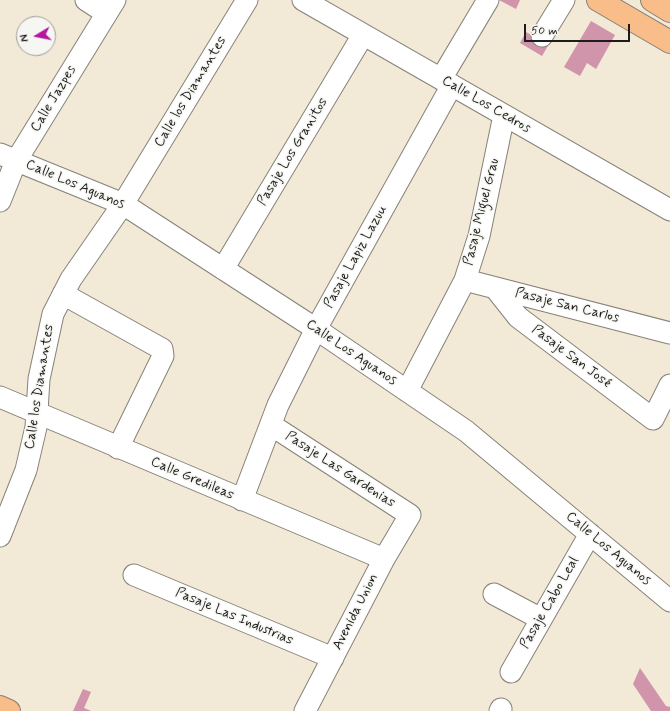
<!DOCTYPE html>
<html>
<head>
<meta charset="utf-8">
<style>
  body { margin:0 }
  #map { position:relative; width:670px; height:711px; overflow:hidden; background:#f2e9d6; font-family:Mynerve,sans-serif }
  canvas { display:block }
  .north { position:absolute; left:16px; top:16px; width:40px; height:40px; box-sizing:border-box; background:#f6f6f2; border:1px solid #9f9f9c; border-radius:50%; rotate:260deg; font-size:11px; font-weight:700; line-height:16px; text-align:center; color:#1c1c1c }
  .north::after { content:''; display:block; margin:auto; width:14px; height:18px; background:#b5179e; clip-path:polygon(50% 0,100% 100%,50% 72%,0 100%) }
  .scale { position:absolute; left:524px; top:24px; width:106px; height:18px; box-sizing:border-box; border:2px solid #1c1c1c; border-top:0; padding-left:5px; font-size:12px; line-height:14px; white-space:nowrap; color:#1c1c1c; -webkit-text-stroke:3px #f6f6f2; paint-order:stroke }
</style>
</head>
<body>
<div id="map">
<canvas width="670" height="711"></canvas>
<div class="north">N</div>
<div class="scale">50 m</div>
</div>
<script>
const g = document.querySelector('canvas').getContext('2d');
g.lineJoin = 'round';
function paint(path, color) {
  g.fillStyle = color;
  g.fill(path, 'evenodd');
}
function strokePath(path, color, width, dash) {
  g.strokeStyle = color;
  g.lineWidth = width;
  g.lineCap = dash ? 'butt' : 'round';
  g.setLineDash(dash || []);
  g.stroke(path);
}
function drawText(font, color, halo, rows, align = 'center') {
  g.font = font + ' Mynerve,sans-serif';
  g.lineWidth = 3;
  g.setLineDash([]);
  g.textBaseline = 'middle';
  g.strokeStyle = halo;
  g.fillStyle = color;
  for (const [text, x, y, turn = 0] of rows) {
    g.save();
    g.translate(x, y);
    g.rotate((+turn || 0) * Math.PI / 180);
    g.textAlign = isNaN(turn) ? turn : align;
    if (halo) g.strokeText(text, 0, 0);
    g.fillText(text, 0, 0);
    g.restore();
  }
}
const building = new Path2D(`
  M499,0H520L516,9Z
  M591,21L615,35L596,69L587,63L580,76L564,67Z
  M526,32L549,44L542,56L520,43Z
  M640,668L666,706L670,707V711H651L633,684Z
  M83,689L91,692L84,708L91,711H73Z`);
const minor = new Path2D(`
  M86,0L106,13
  M303,0L670,210
  M542,36L564,0
  M441,79L488,0
  M0,154L123,204L316,329L466,431L670,601
  M0,201L16,161L115,0
  M223,269L363,35
  M465,280L670,333
  M495,288L518,317L653,419L670,385
  M63,294L162,349L163,356L118,448
  M407,391L465,280L479,236L504,115
  M0,397L384,559
  M271,425L410,515L384,559L305,711
  M242,500L278,405L316,329L452,85
  M0,536L26,470L36,427L39,379L53,314L71,279L123,204L247,0
  M134,575L333,658
  M494,594L541,619
  M511,672L590,534
  M500,711L501,709`);
const major = new Path2D(`
  M598,0L670,42
  M652,0L670,11
  M0,707L9,711`);
const streetNames = [
  ["Calle los Diamantes",191,92,-59],
  ["Calle Jazpes",54,99,-59],
  ["Calle Los Cedros",486,105,30],
  ["Pasaje Los Granitos",293,152,-59],
  ["Calle Los Aguanos",75,185,23],
  ["Pasaje Miguel Grau",482,212,-76],
  ["Pasaje Lapiz Lazuu",356,257,-61],
  ["Pasaje San Carlos",567,306,14],
  ["Calle Los Aguanos",351,353,34],
  ["Pasaje San José",571,357,37],
  ["Calle los Diamantes",40,387,-81],
  ["Pasaje Las Gardenias",340,470,33],
  ["Calle Gredileas",192,479,23],
  ["Calle Los Aguanos",608,549,40],
  ["Pasaje Cabo Leal",550,603,-60],
  ["Avenida Union",356,612,-63],
  ["Pasaje Las Industrias",234,617,23]
];
paint(building, '#d094ab');
strokePath(minor, '#878279', 23);
strokePath(major, '#878279', 24);
strokePath(minor, '#fff', 21);
strokePath(major, '#f8bd88', 22);
drawText('14px', '#1c1c1c', '#f6f6f2', streetNames);
</script>
</body>
</html>
